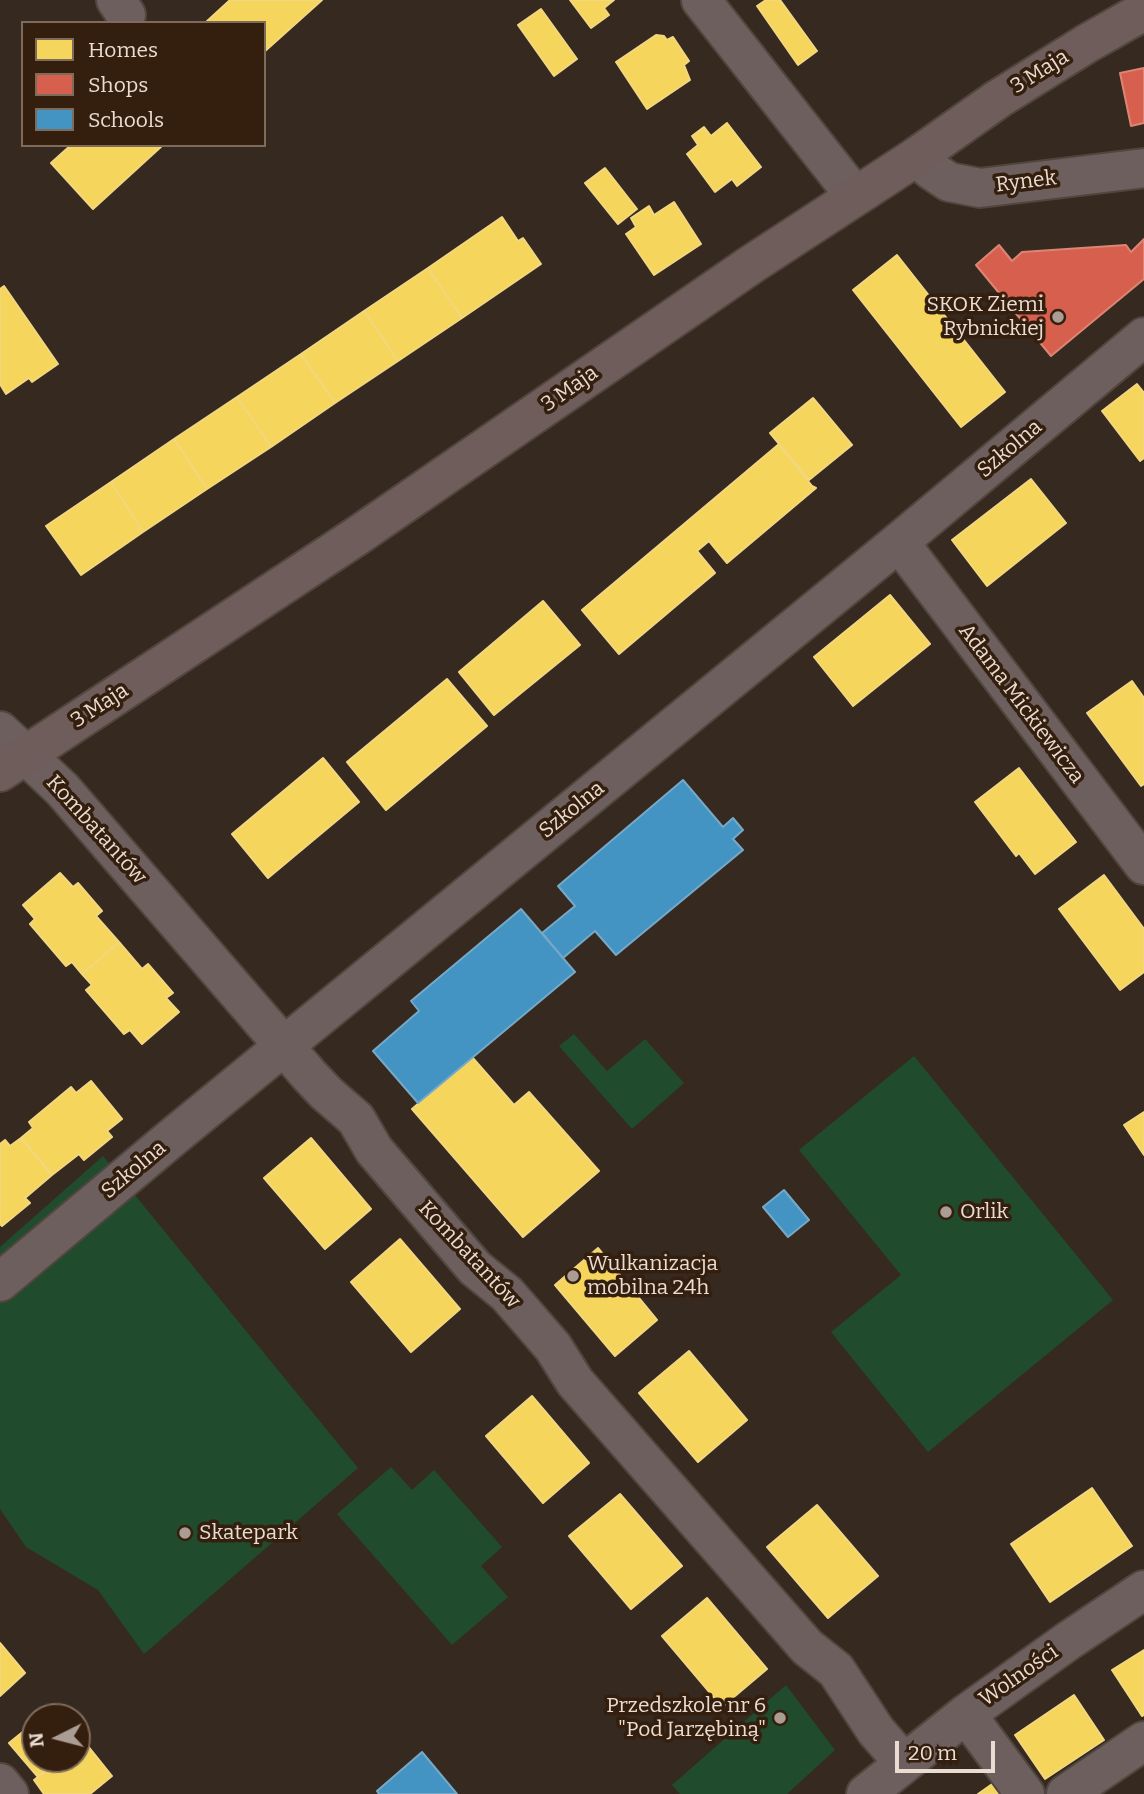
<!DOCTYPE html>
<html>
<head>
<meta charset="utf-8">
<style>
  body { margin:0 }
  #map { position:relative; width:1144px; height:1794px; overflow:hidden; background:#362920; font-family:Bitter,serif }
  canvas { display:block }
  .legend { position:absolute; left:21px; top:21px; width:245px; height:126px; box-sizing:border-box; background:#341f0e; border:2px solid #7d6b5c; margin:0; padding:9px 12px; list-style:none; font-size:21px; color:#eadcd1 }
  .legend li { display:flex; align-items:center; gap:14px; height:35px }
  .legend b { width:35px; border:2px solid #7d6b5c }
  .north { position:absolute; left:21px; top:1703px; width:70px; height:70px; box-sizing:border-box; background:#341f0e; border:2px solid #7d6b5c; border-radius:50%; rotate:264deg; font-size:19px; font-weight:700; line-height:28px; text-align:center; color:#eadcd1 }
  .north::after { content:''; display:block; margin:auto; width:24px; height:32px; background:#ab9d93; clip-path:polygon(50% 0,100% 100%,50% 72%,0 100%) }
  .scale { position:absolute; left:895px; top:1741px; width:100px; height:32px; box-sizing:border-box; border:4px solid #eadcd1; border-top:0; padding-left:9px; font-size:21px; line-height:24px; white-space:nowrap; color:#eadcd1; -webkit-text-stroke:5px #341f0e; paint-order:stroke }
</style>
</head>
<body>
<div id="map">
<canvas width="1144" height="1794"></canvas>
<ul class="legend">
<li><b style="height:19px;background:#f6d55c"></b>Homes</li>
<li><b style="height:19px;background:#d6604d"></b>Shops</li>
<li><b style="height:19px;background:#4393c3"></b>Schools</li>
</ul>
<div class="north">N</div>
<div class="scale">20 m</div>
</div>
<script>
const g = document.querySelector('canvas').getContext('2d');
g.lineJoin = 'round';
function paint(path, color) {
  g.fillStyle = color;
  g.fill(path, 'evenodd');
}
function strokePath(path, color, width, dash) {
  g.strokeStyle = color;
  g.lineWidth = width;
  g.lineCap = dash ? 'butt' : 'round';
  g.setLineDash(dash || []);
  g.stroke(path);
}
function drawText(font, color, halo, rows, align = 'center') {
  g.font = font + ' Bitter,serif';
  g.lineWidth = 7;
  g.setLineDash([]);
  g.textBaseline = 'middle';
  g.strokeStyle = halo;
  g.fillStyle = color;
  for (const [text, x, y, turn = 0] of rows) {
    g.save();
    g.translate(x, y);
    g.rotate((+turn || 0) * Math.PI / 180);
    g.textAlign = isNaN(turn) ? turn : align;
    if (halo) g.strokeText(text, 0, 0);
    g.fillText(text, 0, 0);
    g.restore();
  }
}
const green = new Path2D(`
  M574,1034L607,1071L645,1039L684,1083L632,1129L559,1046Z
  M914,1056L1113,1300L928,1452L831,1332L901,1275L799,1150Z
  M103,1156L358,1468L144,1654L98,1590L26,1547L0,1509V1247Z
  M391,1467L412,1490L434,1470L502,1547L481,1566L508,1597L452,1645L337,1514Z
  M786,1685L835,1750L787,1794H680L672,1785Z`);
const homes = new Path2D(`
  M230,0H322L264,52V23H205Z
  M570,0H614L604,8L609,15L591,28Z
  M766,0H780L817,51L798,65L757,6Z
  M541,9L577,59L554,76L518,25Z
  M656,35L664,36L667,40L673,37L689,61L684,65L690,80L647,109L616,62Z
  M727,123L761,167L737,186L732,179L715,192L687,154L698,145L692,136L704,127L711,136Z
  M71,145H163L93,209L51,163Z
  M605,168L637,209L618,224L585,183Z
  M674,202L701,244L654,275L626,234L636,227L631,218L649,206L654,215Z
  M502,217L518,241L523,238L541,264L462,318L428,268Z
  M897,255L1005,392L961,427L853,290Z
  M428,268L462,318L398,361L364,311Z
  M4,286L58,364L32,382L29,378L6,394L0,384V289Z
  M364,311L398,361L335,403L301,354Z
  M301,354L335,403L271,447L237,397Z
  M1137,384L1144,393V458L1140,461L1102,411Z
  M237,397L271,447L207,489L174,439Z
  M813,398L852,445L809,480L770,433Z
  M174,439L207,489L143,532L111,482Z
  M779,444L812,486L816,488L727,563L709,541L697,551L715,573L619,654L582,610Z
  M1031,479L1066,523L987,586L952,540Z
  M111,482L143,532L81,575L46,526Z
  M890,595L930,644L853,706L814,657Z
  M543,601L580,645L494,715L459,672Z
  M447,679L487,726L386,810L347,762Z
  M1132,681L1144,698V784L1141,786L1087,713Z
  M323,758L359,802L268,878L232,834Z
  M1019,768L1076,842L1035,874L1019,853L1016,856L975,802Z
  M60,873L73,887L78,883L102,911L96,916L119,942L82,974L72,962L66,966L30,924L35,919L23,905Z
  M1104,875L1144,929V972L1120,990L1059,909Z
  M119,942L142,969L148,964L173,993L166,998L179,1012L142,1044L130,1030L124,1034L86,990L92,985L82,974Z
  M472,1057L514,1105L529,1092L599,1171L523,1237L412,1109Z
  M91,1081L122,1119L107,1131L112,1137L84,1160L79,1154L52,1175L21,1138L33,1128L29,1122L71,1087L76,1093Z
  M1144,1112V1155L1124,1125Z
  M21,1138L52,1175L25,1198L30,1203L2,1226L0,1224V1144L5,1140L10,1146Z
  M311,1138L371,1209L325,1249L264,1178Z
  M400,1239L460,1309L411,1352L351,1282Z
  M598,1248L657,1320L615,1356L555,1285Z
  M689,1351L747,1420L698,1462L639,1393Z
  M532,1396L589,1463L543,1503L486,1436Z
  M1092,1488L1132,1546L1050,1602L1011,1544Z
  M620,1494L682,1566L631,1609L569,1536Z
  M817,1505L878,1576L828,1618L767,1547Z
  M707,1598L767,1669L722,1707L662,1636Z
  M0,1643L25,1673L0,1696Z
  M1144,1650V1715L1142,1716L1112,1670Z
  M1074,1695L1104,1740L1045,1779L1015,1735Z
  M55,1706L64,1717H41Z
  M35,1722V1759H61L38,1777L9,1743Z
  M84,1741L112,1776L90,1794H44L34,1780L61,1759H77V1747Z
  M995,1782L1003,1794H978Z`);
const shops = new Path2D(`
  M1144,68V123L1131,126L1120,73Z
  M1144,239V279L1051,356L976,265L999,245L1012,261L1022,252L1126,245L1131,252Z`);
const schools = new Path2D(`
  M683,780L723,827L733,818L743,830L733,839L743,850L616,955L595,931L563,958L542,933L575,906L558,886Z
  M521,909L575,972L418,1103L373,1051L419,1011L411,1001Z
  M784,1190L809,1220L788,1237L763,1207Z
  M422,1752L457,1794H379L377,1791Z`);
const minor = new Path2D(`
  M116,0L126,15
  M701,0L855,196
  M916,157L931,170L949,182L980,188L1144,168
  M899,542L1144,865
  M0,731L62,789L309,1075L326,1093L356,1119L374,1150L475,1268L507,1294L553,1347L575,1382L807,1647L836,1670L876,1731L904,1763
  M0,1282L174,1136L899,542L1144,337
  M966,1714L1025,1794
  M0,1783L9,1794
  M866,1794L966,1714L1068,1641L1144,1590
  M1066,1794L1144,1741`);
const major = new Path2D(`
  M0,772L357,536L752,264L916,157L998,99L1086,44L1144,11`);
const markers = [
  [1058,317,7,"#ab9d93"],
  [946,1212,7,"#ab9d93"],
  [573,1276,7,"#ab9d93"],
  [185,1533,7,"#ab9d93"],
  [780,1718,7,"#ab9d93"]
];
const streetNames = [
  ["3 Maja",1040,72,-32],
  ["Rynek",1026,182,-7],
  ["3 Maja",570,389,-35],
  ["Szkolna",1010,449,-40],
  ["Adama Mickiewicza",1021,704,53],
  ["3 Maja",100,706,-33],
  ["Szkolna",572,810,-39],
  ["Kombatantów",96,830,48],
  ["Szkolna",134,1170,-40],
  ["Kombatantów",469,1255,47],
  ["Wolności",1019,1676,-35]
];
const poiNames = [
  ["SKOK Ziemi",1044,305,"right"],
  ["Rybnickiej",1044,329,"right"],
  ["Orlik",960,1212],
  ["Wulkanizacja",587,1264],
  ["mobilna 24h",587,1288],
  ["Skatepark",199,1533],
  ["Przedszkole nr 6",766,1706,"right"],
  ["\"Pod Jarzębiną\"",766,1730,"right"]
];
paint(green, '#204c2d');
paint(homes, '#f6d55c');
strokePath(homes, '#f2d77f', 2);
paint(shops, '#d6604d');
strokePath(shops, '#dc8575', 2);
paint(schools, '#4393c3');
strokePath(schools, '#75a9c7', 2);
strokePath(minor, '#51463e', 42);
strokePath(major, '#51463e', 42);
strokePath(minor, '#6c5f5e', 38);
strokePath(major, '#6e5d5b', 38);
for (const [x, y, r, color] of markers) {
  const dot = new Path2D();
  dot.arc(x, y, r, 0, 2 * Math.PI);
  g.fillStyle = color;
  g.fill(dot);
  strokePath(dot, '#341f0e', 2.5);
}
drawText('21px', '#eadcd1', '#341f0e', streetNames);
drawText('21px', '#eadcd1', '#341f0e', poiNames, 'left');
</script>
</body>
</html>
